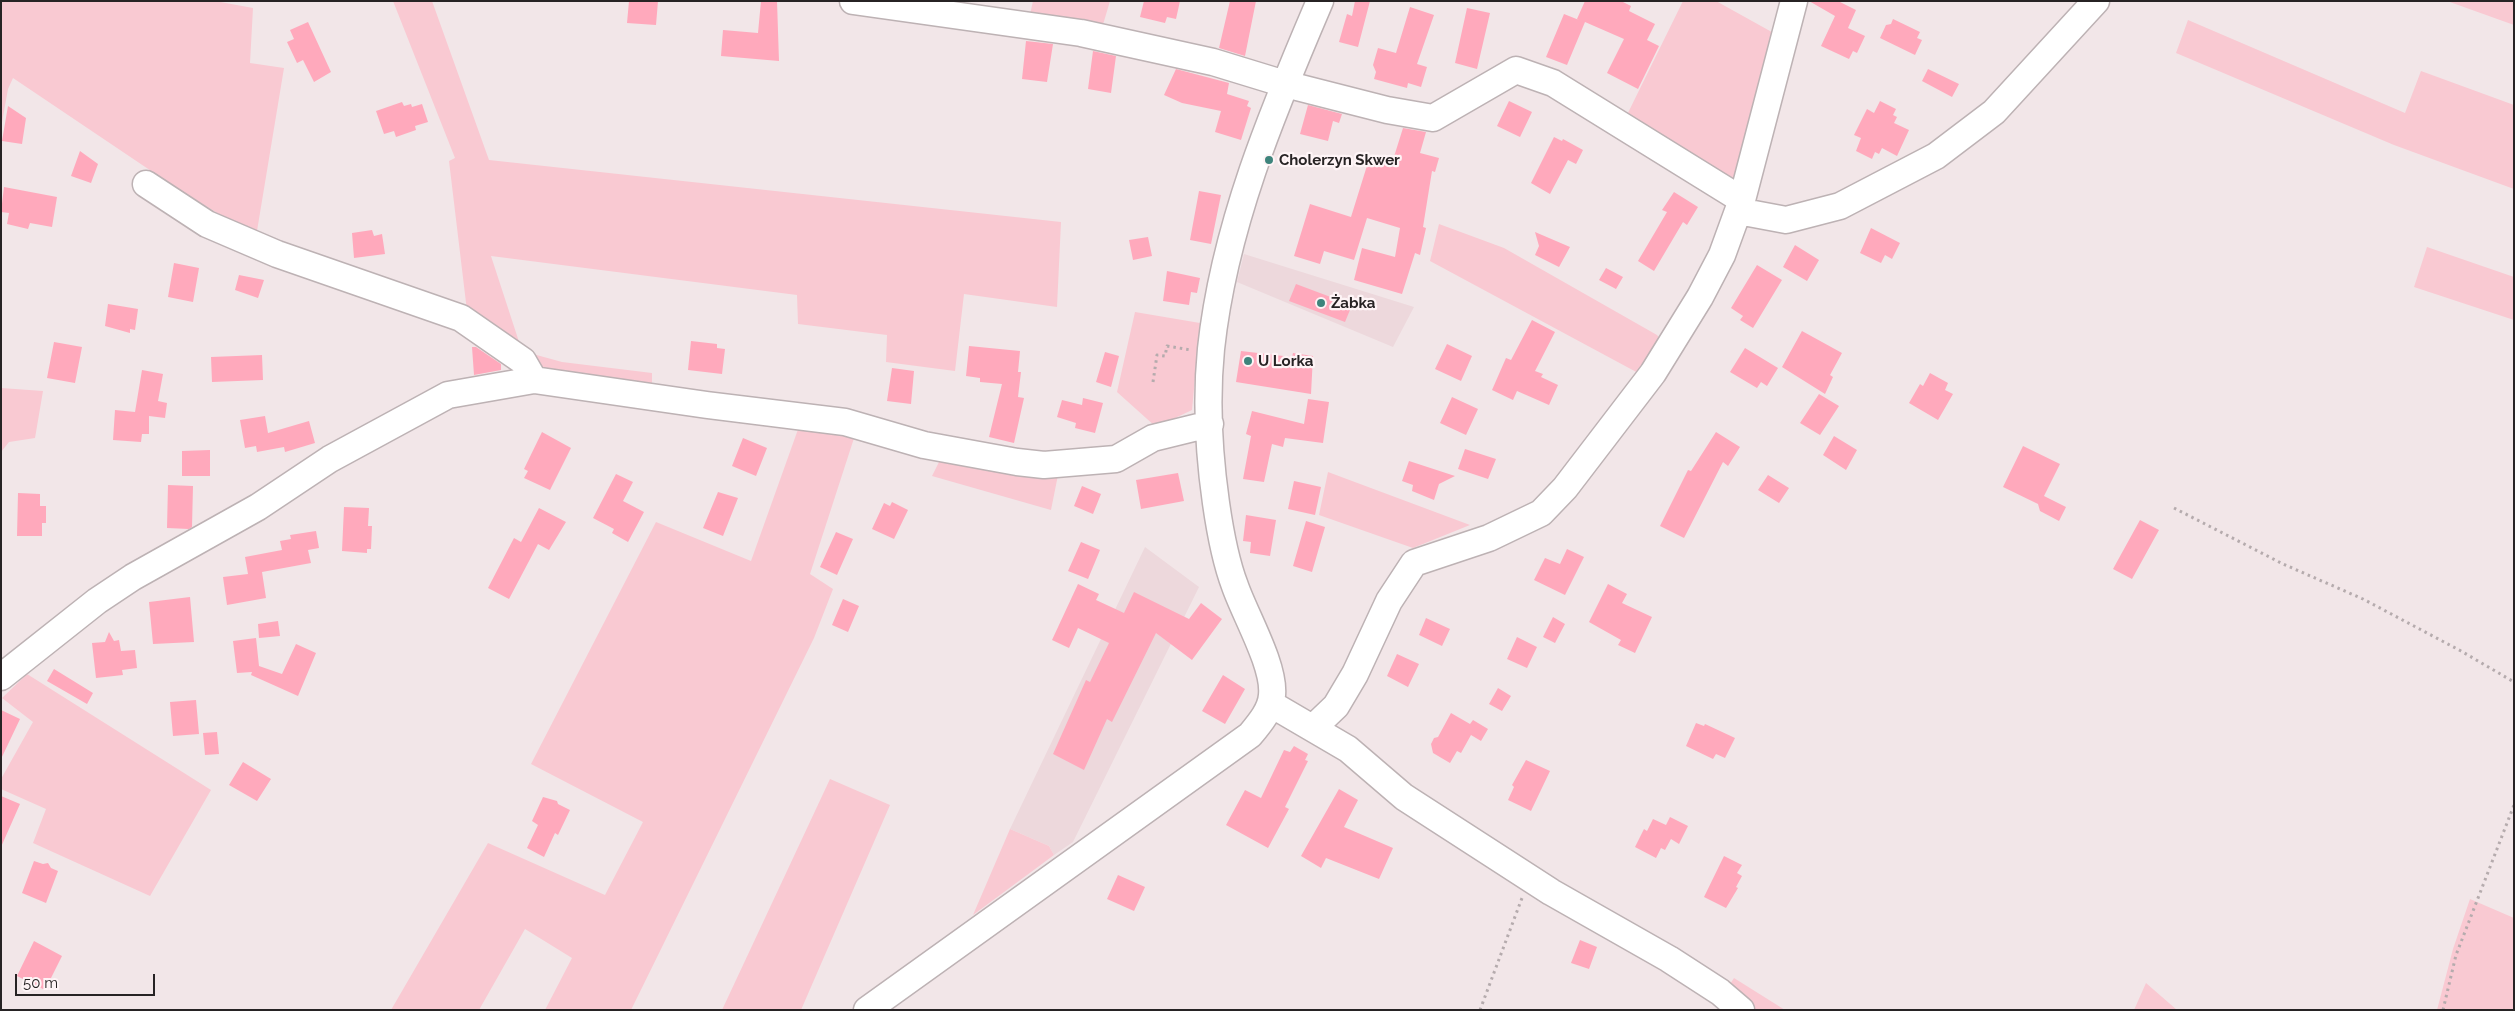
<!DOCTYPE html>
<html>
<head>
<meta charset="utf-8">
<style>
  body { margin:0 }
  #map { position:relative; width:2515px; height:1011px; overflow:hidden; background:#f2e6e8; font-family:Raleway,sans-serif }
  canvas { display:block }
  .frame { position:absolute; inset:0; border:2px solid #272324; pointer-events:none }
  .scale { position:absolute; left:15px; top:974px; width:140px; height:22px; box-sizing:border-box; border:2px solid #272324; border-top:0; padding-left:6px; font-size:15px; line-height:18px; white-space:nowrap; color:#272324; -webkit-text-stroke:4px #fef4f6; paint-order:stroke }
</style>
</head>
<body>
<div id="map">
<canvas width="2515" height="1011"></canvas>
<div class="frame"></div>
<div class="scale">50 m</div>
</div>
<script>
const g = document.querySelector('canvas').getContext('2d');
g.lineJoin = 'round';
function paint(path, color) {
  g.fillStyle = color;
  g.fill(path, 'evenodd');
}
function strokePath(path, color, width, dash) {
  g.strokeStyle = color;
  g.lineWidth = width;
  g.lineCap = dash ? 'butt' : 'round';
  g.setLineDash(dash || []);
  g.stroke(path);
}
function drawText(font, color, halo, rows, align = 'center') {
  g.font = font + ' Raleway,sans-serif';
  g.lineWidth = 4.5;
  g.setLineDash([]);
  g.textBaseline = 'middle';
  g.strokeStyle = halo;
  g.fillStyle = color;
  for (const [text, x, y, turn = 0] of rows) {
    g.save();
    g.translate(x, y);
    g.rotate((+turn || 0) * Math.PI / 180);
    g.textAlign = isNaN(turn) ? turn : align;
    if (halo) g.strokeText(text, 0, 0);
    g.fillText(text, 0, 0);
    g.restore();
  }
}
const built = new Path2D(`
  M1244,254L1414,307L1393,347L1237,282Z
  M1145,547L1199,587L1073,842L1054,855L1049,846L1010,829Z`);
const green = new Path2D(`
  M1,1H215L253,8L250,63L284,68L256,237L175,187L13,78L8,89L1,128Z
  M393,1H432L489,160L1061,222L1057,307L964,294L955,371L886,362L887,335L798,324L797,295L491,256L522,351L562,362L652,373V383L541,370L467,311L449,161L455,158Z
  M1033,1H1110L1102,28L1029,19Z
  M1683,1H1716L1779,36L1732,188L1624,121Z
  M2447,1H2514V25Z
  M2188,20L2405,113L2421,71L2514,105V189L2394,145L2176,53Z
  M1439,224L1504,248L1657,335L1663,342L1640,374L1430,261Z
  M2427,247L2514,277V320L2414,287Z
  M1135,312L1200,323L1192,410L1156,427L1117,392Z
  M1,388L43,391L35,438L9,442L1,452Z
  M801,421L856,432L810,574L833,589L814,638L631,1010H545L572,958L525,929L479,1010H391L488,843L605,895L643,822L531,764L656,522L751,561Z
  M941,458L1059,470L1051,510L932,476Z
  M1328,472L1470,525L1413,548L1319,515Z
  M27,674L211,790L150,896L33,843L46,809L1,789V779L33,722L2,698Z
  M830,779L890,805L801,1010H722Z
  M1010,829L1049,846L1054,855L973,915Z
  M2470,899L2514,918V1010H2437L2453,949Z
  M1734,978L1785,1010H1747L1725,992Z
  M2146,983L2177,1010H2134Z`);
const building = new Path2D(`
  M629,1H658L656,25L627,23Z
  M761,1H777L779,61L721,56L723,30L758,33Z
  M1144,1H1180L1176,19L1167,17L1165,23L1140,17Z
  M1230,1H1256L1245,56L1219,48Z
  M1355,1H1370L1358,47L1339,42L1347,14L1352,16Z
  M1585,1H1621L1631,6L1629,11L1655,24L1647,40L1659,46L1638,89L1607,73L1624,39L1585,22L1567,65L1546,57L1564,14L1579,20L1577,19Z
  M1809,1H1838L1856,10L1848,28L1865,36L1857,53L1853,51L1849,59L1821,46L1835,16Z
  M1410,7L1434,15L1417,64L1427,67L1421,87L1408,83L1407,88L1374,79L1376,72L1373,65L1378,48L1396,53Z
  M1467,8L1490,13L1477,69L1455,63Z
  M1893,19L1920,32L1917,38L1922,40L1915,55L1880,38L1886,25L1891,24Z
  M308,22L331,72L314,82L303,60L297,63L287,42L294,39L290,30Z
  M1026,41L1053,44L1047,82L1022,79Z
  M1093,51L1116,56L1111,93L1088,89Z
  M1176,69L1229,83L1227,94L1249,101L1247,106L1251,108L1241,140L1215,132L1221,111L1182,103L1164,95Z
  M1928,69L1959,84L1952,97L1922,81Z
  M1509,101L1532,112L1520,137L1497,126Z
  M1880,101L1896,109L1893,115L1897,117L1894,123L1909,130L1897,156L1882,148L1879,154L1875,152L1872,159L1856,151L1861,138L1854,135L1867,109L1874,113Z
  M402,102L404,106L411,104L412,107L422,104L428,122L415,126L416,130L396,137L394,131L384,134L376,111Z
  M1308,105L1342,114L1339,123L1333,121L1328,141L1300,134Z
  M8,106L26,118L22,144L2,141Z
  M1403,128L1426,132L1420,153L1439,158L1435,172L1432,171L1423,227L1426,228L1420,255L1415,253L1402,294L1354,280L1362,248L1395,257L1400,228L1367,218L1354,260L1324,251L1320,264L1294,256L1310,204L1351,217L1370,156L1392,163Z
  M1554,137L1562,141L1563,139L1583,150L1576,164L1568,160L1550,194L1531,183Z
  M80,151L98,164L91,183L71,176Z
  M4,187L57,197L52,227L30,223L28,229L7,224L9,213L1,212Z
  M1199,191L1221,195L1211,244L1190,240Z
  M1674,192L1698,207L1687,225L1683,222L1654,271L1638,261L1667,212L1662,210Z
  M1871,228L1900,243L1892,259L1885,255L1881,263L1860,253Z
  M372,230L374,236L382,234L385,254L354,258L352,233Z
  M1535,232L1570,247L1559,267L1535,255L1539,246Z
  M1148,237L1152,256L1133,260L1129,240Z
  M1795,245L1819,260L1807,281L1783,267Z
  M174,263L199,268L193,302L168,297Z
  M1757,265L1782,280L1753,328L1740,320L1743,316L1731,308Z
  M1606,268L1623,277L1616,289L1599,280Z
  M1167,271L1200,278L1197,293L1191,292L1189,305L1163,301Z
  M239,275L264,280L258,298L235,290Z
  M1296,284L1352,305L1345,322L1289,301Z
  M108,304L138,309L135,330L130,329V333L105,326Z
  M1532,320L1555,332L1535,371L1543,374L1541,377L1558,385L1549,405L1517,391L1513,400L1492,390L1506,358L1511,360Z
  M1802,331L1842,353L1830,375L1833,377L1825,394L1782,367Z
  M691,341L717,344V348L725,349L722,374L688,370Z
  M54,342L82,347L75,383L47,378Z
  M1447,344L1472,356L1461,381L1435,369Z
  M969,346L1020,351L1018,372H1021L1018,397L1024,398L1014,443L989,437L1002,384L980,382V378L966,376Z
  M472,347H476L501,364V370L474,375Z
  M1745,348L1778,368L1767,386L1761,382L1757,388L1730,372Z
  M1241,351L1292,357L1293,353L1313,356L1311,394L1236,382Z
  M1105,352L1119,356L1111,387L1096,382Z
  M262,355L263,380L212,382L211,357Z
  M892,368L914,371L911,404L887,401Z
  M142,370L163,374L158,401L167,403L165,418L149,416V434H142L141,442L113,440L115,410L135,412Z
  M1930,373L1948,383L1945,390L1953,394L1938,420L1909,403L1920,384L1923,386Z
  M1819,394L1839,406L1820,435L1800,423Z
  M1452,397L1478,409L1466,435L1440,423Z
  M1083,398L1103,403L1095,433L1075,428L1076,423L1057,417L1062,400L1082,405Z
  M1308,399L1329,402L1323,443L1285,438L1283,447L1272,444L1264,482L1243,479L1251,436L1246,434L1252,411L1304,424Z
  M265,416L268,433L309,421L315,443L285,452L284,447L257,452L256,446L245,448L240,420Z
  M542,432L571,448L550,490L524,478L528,471L524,469Z
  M1716,432L1740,447L1728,466L1723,462L1684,538L1660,526L1688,470L1691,471Z
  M1834,436L1857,450L1846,470L1823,455Z
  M743,438L767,448L756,476L732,466Z
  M2023,446L2060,464L2044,496L2066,507L2059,521L2040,511L2038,504L2003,487Z
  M1465,449L1496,459L1488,479L1458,469Z
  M210,450V476H182V451Z
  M1409,461L1455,476L1439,484L1434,500L1412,491L1413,485L1402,481Z
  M1178,473L1184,501L1141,509L1136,480Z
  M616,474L633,482L623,501L644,512L628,542L612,533L614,529L593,518Z
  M1768,475L1789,488L1779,503L1758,490Z
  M1294,481L1321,487L1315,515L1288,509Z
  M168,485L193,486L192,527L189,529L167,528Z
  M1082,486L1101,494L1093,514L1074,506Z
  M718,492L738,498L723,536L703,528Z
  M18,493L40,494V506H46V523H42V536H17Z
  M892,502L908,510L894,539L872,529L884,503L890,506Z
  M344,507L369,508L368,526H372L371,549H367V553L342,551Z
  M539,508L566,522L549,550L538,544L509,599L488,588L514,538L521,542Z
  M1246,515L1276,520L1270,556L1250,553L1251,542L1243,541Z
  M2140,520L2159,530L2132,579L2113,569Z
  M1306,521L1325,527L1312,572L1293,566Z
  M316,531L319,548L308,550L311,563L262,572L266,598L227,605L223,577L248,574L245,557L282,550L280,541L291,539L290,535Z
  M836,532L853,539L837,575L820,567Z
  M1081,542L1100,550L1088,579L1068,571Z
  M1567,549L1584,557L1565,595L1534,580L1545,558L1560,564Z
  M1078,584L1099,594L1096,600L1124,613L1134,592L1189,619L1201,603L1222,619L1192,660L1156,633L1112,722L1107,719L1084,770L1053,754L1086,680L1090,682L1109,643L1078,628L1069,648L1052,640Z
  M1608,584L1627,594L1622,603L1652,617L1635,653L1618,645L1621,640L1589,622Z
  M190,597L194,642L153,644L149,602Z
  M843,599L859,606L848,632L832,625Z
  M1553,617L1565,624L1555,643L1543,637Z
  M1426,618L1450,629L1442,646L1419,635Z
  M278,621L280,636L259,638L258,624Z
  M109,632L114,641L119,640L121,651L135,650L137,668L122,670L123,675L96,678L92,643L105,642Z
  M1517,637L1537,647L1527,668L1507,659Z
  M256,638L259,666L282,674L296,644L316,653L298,696L251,675L252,672L237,673L233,641Z
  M1397,654L1419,664L1408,687L1387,676Z
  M54,669L93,693L87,704L47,681Z
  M1223,675L1245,689L1225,724L1202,711Z
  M1498,688L1511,696L1502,711L1489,704Z
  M196,700L199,734L173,736L170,702Z
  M1,710L20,719L1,759Z
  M1451,713L1470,724L1473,720L1488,729L1481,741L1471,735L1461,753L1457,751L1450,763L1433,753L1431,744L1434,738L1438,737Z
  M1696,723L1704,726L1705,724L1735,738L1725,758L1716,754L1713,759L1686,746Z
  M217,732L219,754L205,755L203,733Z
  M1294,746L1308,754L1305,760L1308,761L1285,807L1289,809L1268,848L1226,825L1245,790L1261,798L1284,750L1290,752Z
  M1526,760L1550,771L1531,811L1508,800L1514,787L1512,785Z
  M243,762L271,779L257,801L229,785Z
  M1339,789L1358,800L1344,827L1393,848L1379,879L1326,858L1321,868L1301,856Z
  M1,796L20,804L1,847Z
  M543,797L557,801L558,804L570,810L558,835L555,833L544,857L527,848L538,825L532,821Z
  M1670,817L1688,826L1679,844L1671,839L1665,850L1661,848L1656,858L1635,847L1644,829L1647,831L1653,819L1666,825Z
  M1724,856L1742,865L1737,873L1742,876L1736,887L1738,888L1726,908L1704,897Z
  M34,861L43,864L48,863L51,868L58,871L46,903L22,893Z
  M1118,875L1145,887L1134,911L1107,899Z
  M1580,940L1597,947L1589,969L1571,963Z
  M34,941L62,956L45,990L17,976Z`);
const path = new Path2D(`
  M1153,382L1157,355L1165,356L1167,346L1191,350
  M2174,508L2283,564L2363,599L2461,651L2514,682
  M1480,1010L1522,898
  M2443,1010L2456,955L2514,805`);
const minor = new Path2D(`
  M853,1L1081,33L1213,62L1285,84L1387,110L1433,118L1516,70L1553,83L1742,200
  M146,184L207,224L277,254L461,318L523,361L534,380
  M1738,211L1786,220L1840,206L1936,156L1994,112L2096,1
  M1,677L97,601L133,577L258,507L330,459L448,395L534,380L707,405L845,422L924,445L1017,462L1044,465L1116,459L1153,438L1210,424
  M1271,704L1348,749L1404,797L1551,892L1669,959L1720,992L1741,1010
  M1313,728L1336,706L1355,674L1389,601L1414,563L1489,538L1541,513L1565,488L1653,373L1700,297L1722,255L1742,200L1794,1
  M867,1010L1250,735C1260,723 1271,710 1272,695C1275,666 1245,615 1235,586C1225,560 1220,531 1216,503C1209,454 1206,399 1211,349C1224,227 1272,113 1320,1`);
const markers = [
  [1269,160,5,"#3e847c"],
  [1321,303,5,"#3e847c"],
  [1248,361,5,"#3e847c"]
];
const poiNames = [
  ["Cholerzyn Skwer",1279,160],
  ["Żabka",1331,303],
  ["U Lorka",1258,361]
];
paint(built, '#edd8dc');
paint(green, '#f9c9d2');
paint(building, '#ffa9bc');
strokePath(minor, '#bdb2b4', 29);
strokePath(path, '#b5abad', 3, [2.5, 4]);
strokePath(minor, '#fff', 26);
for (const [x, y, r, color] of markers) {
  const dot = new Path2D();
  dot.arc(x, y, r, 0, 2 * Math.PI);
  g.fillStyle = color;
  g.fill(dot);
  strokePath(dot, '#fef4f6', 2);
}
drawText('bold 15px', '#272324', '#fef4f6', poiNames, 'left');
</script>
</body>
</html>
